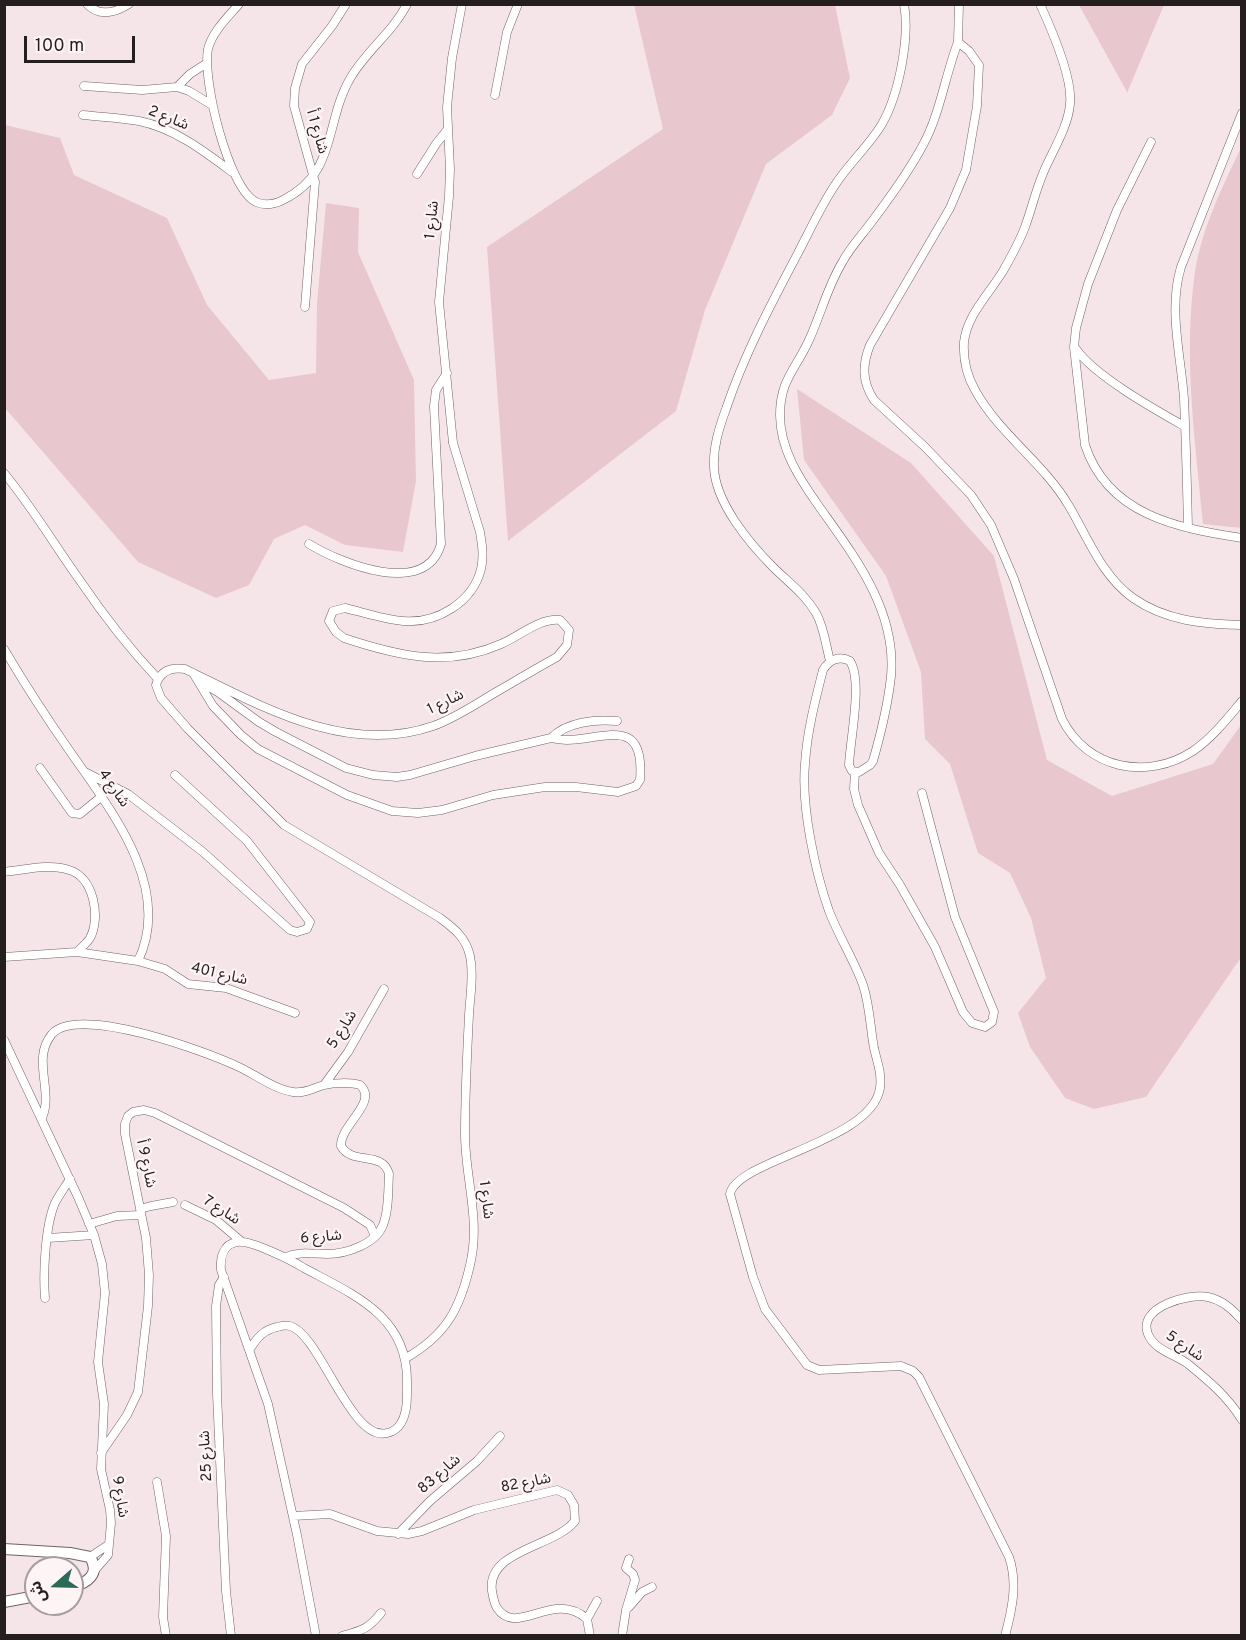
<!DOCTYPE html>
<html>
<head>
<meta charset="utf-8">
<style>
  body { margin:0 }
  #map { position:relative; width:1246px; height:1640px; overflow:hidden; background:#f6e5e8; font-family:Overpass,"Noto Sans Arabic",sans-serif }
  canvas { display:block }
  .frame { position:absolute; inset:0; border:6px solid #241e1f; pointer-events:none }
  .north { position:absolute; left:24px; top:1556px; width:60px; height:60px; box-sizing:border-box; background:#fef4f6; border:2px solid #a79ea0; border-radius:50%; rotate:250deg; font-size:16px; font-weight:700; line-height:24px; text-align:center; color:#241e1f }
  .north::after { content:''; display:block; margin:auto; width:21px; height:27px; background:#2a6a57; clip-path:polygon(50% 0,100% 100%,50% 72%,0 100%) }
  .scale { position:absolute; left:24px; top:36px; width:111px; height:27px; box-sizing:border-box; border:3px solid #241e1f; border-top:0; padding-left:8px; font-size:18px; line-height:21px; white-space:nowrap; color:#241e1f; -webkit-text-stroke:4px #fef4f6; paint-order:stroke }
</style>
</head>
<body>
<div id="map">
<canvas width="1246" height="1640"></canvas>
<div class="frame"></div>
<div class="north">ش</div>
<div class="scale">100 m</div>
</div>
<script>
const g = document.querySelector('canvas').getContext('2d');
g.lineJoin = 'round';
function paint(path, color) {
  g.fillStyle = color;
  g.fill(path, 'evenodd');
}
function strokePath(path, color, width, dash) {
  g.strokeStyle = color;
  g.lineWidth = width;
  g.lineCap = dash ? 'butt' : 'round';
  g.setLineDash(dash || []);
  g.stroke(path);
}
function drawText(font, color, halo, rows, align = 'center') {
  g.font = font + ' Overpass,"Noto Sans Arabic",sans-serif';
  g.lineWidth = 4.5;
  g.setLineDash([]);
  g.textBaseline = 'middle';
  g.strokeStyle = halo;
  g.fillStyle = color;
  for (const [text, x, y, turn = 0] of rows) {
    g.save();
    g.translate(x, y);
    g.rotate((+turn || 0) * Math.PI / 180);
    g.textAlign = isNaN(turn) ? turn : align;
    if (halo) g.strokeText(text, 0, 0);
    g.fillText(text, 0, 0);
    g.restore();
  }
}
const green = new Path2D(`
  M634,5H835L850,78L832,115L766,164L705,310L676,411L508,541L487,247L663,129Z
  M1079,5H1164L1127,93V92Z
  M5,125L60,138L74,175L167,218L207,305L269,380L316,373L317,303L326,203L359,208L358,252L414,380L416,481L403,552L345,545L305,525L274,539L249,585L216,598L138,562L5,408Z
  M1241,148V528L1203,524C1195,441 1183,355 1195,272C1202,228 1222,187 1241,148Z
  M797,389L911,463L994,556L1047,760L1112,796L1213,764L1241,725V958L1235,966L1146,1097L1094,1109L1065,1098L1030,1047L1018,1013L1046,978L1031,918L1010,873L978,853L950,764L925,739L921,672L886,576L804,460Z`);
const street = new Path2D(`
  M87,4C99,17 115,13 129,4
  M239,4C228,17 212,32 208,49C202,79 228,188 256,202C265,206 275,204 283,200C338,173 324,122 351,77C367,50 393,32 407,4
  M959,4L958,42L969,51L979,65L977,106L966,170L950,208L870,345C862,365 862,382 874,400L925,447L971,495L991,525L1014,579L1062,719C1087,769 1147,781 1193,751C1212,738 1227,719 1242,701
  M1040,4C1051,28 1073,78 1070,104C1068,127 1053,150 1044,171C1036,189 1032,208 1025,227C1019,243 1011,257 1003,271C989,294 967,315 964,342C963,359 967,376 975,390C999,434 1044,463 1069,506C1088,538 1102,576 1133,598C1166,621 1203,624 1242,625
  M958,42C945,76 940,114 923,145C908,173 889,199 870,224C861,236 850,248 843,261C828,285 821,314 809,340C796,369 780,380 780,415C780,449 799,478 818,505C854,556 897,610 891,676C888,705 881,733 873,761L870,765L859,772L852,771L849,765C850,740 863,681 850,661C839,655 829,660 823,670C815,701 807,732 805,764C801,806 815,871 829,911C839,937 854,960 863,985C870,1006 870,1027 874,1048C877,1062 882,1073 880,1088C872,1142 736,1160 730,1194L753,1277L765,1309L807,1365L819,1370L901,1366L913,1371L919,1377L1009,1557C1018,1583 1012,1610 1005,1636
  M84,86L142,90L177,87L189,91L212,105
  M177,87L190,74L207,63
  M495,95L507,32L518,4
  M83,115C102,117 121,118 139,121C174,128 204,151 232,172
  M1151,142L1117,210L1088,284L1076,328L1074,347L1085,445C1108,515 1177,528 1242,538
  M417,174L436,144L447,130
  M305,307L315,182L294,106L295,88L302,64L332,26L346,4
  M1076,349C1095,376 1154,409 1184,426
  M4,473C33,508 55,546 81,582C104,616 130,649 158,679
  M1188,527C1187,484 1186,441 1184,399C1181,355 1168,310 1181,267L1242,113
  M309,544C342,564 426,598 441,544L434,406L436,390L447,373
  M4,649C24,683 46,717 69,750C109,808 174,886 138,961
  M830,661C826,646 824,627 816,613C805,594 788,582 773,567C749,543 715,502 714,467C713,447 719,428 726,409C744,355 771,304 798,253C810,230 821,206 835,185C849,163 869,146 882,124C899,94 910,38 904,4
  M193,673L213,706L241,735L258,749L347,795L392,811L418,813L442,810L493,795L545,787H576L618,792L636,786L640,780C646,705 591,749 551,738
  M203,684L218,692L259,722L276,732L346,768L373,775L397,777L410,775L475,756L551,738C567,722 595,719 617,721
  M40,768L72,813L80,814L102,796
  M85,772L128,794L203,852L290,930L297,932L307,929L310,922L247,841L175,775
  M855,772L854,789L858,805L879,853L900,885L935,947L963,1012L972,1023L985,1027L992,1022L994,1012L955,917L922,793
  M4,872C25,870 49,863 69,870C94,877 101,918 90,938C87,943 81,948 77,952
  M4,957L77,952L138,961L165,969L188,984L226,988L295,1013
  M4,1040L78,1197L94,1235L102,1264L105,1293L98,1362L104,1404L101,1469L110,1510L111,1523L108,1555L95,1570
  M324,1085L348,1052L384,989
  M42,1118C54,1091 31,1059 52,1034C79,1004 207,1052 239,1067C256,1075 274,1089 293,1092C304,1094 313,1088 324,1085C333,1083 350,1082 360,1085C379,1102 340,1125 341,1146C352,1166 383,1150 389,1174C388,1190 389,1210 383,1225C376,1244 346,1254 327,1254C313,1254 299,1251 286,1257
  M185,1205L216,1220L242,1242
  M140,1209L151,1206L173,1202
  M89,1224L117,1216L141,1215
  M48,1238L94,1235
  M224,1277L219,1285L216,1306L217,1394L226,1591L231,1636
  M45,1298C43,1274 45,1226 55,1203C59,1195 65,1187 70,1179
  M1242,1320C1232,1309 1222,1300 1208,1297C1189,1293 1137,1307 1148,1334C1154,1350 1176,1355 1188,1364C1209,1381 1228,1397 1242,1420
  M250,1349C257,1338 263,1330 277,1327C281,1326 286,1325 290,1326C320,1334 351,1443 387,1433C393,1432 398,1428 401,1423C408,1412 407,1395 407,1382C408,1316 354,1295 304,1268C291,1260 251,1240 237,1242C223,1244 220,1258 221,1270L268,1404L297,1535L316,1636
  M406,1358C446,1335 460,1309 470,1265C481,1220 465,1178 465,1134C465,1094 467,1055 469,1015C470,996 474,975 470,956C466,938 455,929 440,918L284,825L188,729L161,698L156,685C160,671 171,667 185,669C261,706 347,756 433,726C456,718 477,703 498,691C517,680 537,668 557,657L567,645L569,630L560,620C539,618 520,636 501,644C447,668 398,656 344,638L336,632L329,621L333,611L345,608C362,612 386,620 403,621C437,624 473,602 481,569C484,556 482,544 480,532L453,443L439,302L449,196L450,169L447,107L452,58L462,4
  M101,1453L127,1415L138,1392L148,1306L149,1275L146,1238L125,1134V1124L128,1116L133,1112L144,1110L155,1113L344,1208L370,1225L375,1236
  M157,1482L166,1536L163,1617L166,1636
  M293,1516L330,1514L377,1531L408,1534L422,1531L474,1510L557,1490L568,1495L574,1505L575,1521C555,1547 486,1550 492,1591C493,1597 494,1603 497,1608C517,1638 553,1589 587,1619L590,1636
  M398,1534L430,1501L477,1461L500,1436
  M90,1557L108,1545
  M629,1607L642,1592L652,1587
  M587,1619L597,1601
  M342,1636C363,1630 368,1629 381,1613
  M622,1636L626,1610L635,1580L633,1574L626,1568L629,1559`);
const secondary = new Path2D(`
  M4,1549L70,1553L90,1557C101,1574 87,1583 72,1587
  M4,1602L36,1596`);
const streetNames = [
  ["شارع 2",168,119,22],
  ["شارع 1 أ",316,132,74],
  ["شارع 1",433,220,-84],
  ["شارع 1",446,703,-26],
  ["شارع 4",113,789,55],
  ["شارع 401",219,975,13],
  ["شارع 5",343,1030,-58],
  ["شارع 9 أ",145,1164,78],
  ["شارع 1",485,1200,83],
  ["شارع 7",221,1211,33],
  ["شارع 6",321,1238,-4],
  ["شارع 5",1184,1347,34],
  ["شارع 25",207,1456,-93],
  ["شارع 83",440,1475,-41],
  ["شارع 82",526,1484,-11],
  ["شارع 9",119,1497,81]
];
paint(green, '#e8c8ce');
strokePath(street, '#716366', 9);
strokePath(secondary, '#716366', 12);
strokePath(street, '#fff', 8);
strokePath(secondary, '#fff', 10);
drawText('15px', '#241e1f', '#fef4f6', streetNames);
</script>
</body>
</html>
